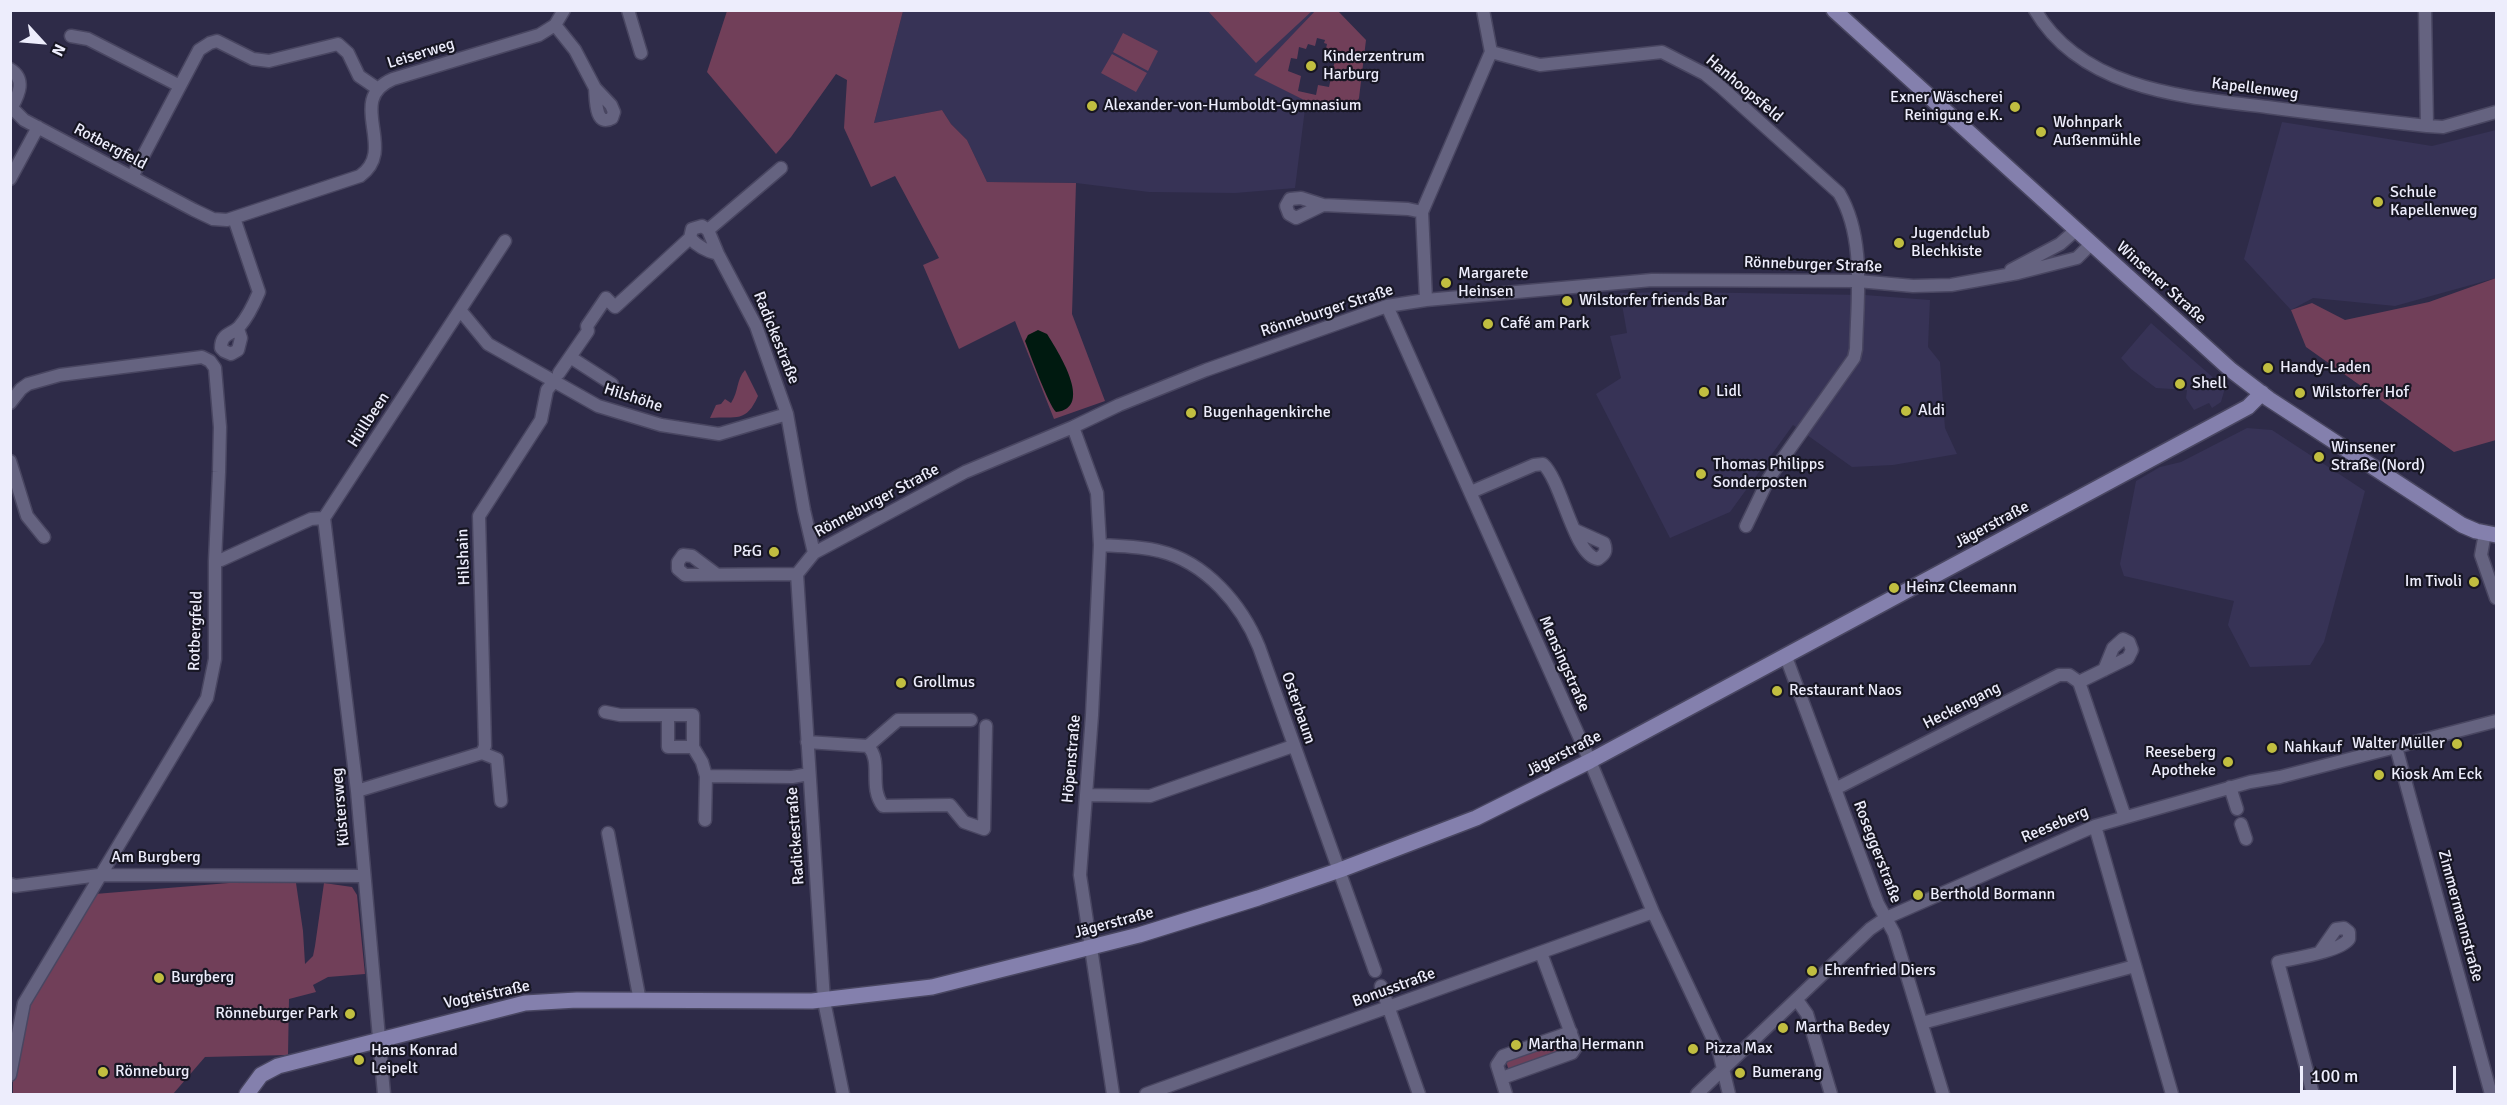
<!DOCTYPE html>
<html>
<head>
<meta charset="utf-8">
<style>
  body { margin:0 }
  #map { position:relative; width:2507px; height:1105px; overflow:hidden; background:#2e2b48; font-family:Signika,sans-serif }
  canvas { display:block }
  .frame { position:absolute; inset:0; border:12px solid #ededfc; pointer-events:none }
  .north { position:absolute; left:12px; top:12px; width:60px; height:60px; -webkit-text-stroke:4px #171623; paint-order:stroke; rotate:116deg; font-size:16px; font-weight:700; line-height:24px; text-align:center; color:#ededfc }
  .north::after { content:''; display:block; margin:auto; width:21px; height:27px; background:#ededfc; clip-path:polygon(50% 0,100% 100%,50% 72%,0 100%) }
  .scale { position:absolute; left:2300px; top:1066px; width:156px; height:27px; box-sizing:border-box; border:3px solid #ededfc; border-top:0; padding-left:8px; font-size:18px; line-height:21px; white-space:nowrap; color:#ededfc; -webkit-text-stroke:4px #171623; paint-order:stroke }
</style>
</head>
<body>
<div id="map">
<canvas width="2507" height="1105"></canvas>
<div class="frame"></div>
<div class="north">N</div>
<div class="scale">100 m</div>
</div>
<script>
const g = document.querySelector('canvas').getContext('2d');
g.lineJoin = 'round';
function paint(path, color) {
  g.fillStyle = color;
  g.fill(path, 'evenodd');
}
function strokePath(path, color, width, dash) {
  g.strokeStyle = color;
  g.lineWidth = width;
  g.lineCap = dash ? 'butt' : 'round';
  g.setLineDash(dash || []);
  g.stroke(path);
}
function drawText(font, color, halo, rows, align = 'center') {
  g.font = font + ' Signika,sans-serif';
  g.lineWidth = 4.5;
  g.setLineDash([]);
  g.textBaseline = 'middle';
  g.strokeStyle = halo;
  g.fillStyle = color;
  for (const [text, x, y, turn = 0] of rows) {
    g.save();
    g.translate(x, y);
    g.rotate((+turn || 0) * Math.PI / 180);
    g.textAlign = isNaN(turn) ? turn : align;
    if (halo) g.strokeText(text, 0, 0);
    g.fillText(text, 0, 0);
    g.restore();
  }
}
const built = new Path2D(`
  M903,11H1315L1255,75L1306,101L1295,188L1235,193L1149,192L1076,183L987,182L967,140L951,124L942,110L874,123Z
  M2282,122L2432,146L2496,130V278L2395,306L2313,298L2291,310L2244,259Z
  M1678,292L1865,295L1930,300L1928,347L1940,362L1945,428L1957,454L1893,465L1852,467L1793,425L1730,512L1670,538L1596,394L1621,378L1610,336L1627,333L1620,293Z
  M2151,323L2225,388L2221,402L2212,408L2209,403L2194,410L2186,398L2187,390L2156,388L2131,369L2121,358Z
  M2247,428L2272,430L2365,491L2324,642L2310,665L2250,667L2228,625L2234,601L2124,576L2120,564L2136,481L2160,467L2181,462Z`);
const green = new Path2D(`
  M727,11H903L874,123L942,110L951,124L967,140L987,182L1076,183L1072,314L1105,401L1054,419L1015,321L959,349L923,265L939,258L895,176L871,187L844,128L847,80L836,74L791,137L776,154L707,72Z
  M1208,11H1312L1256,63Z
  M1315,11H1338L1366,40L1359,98L1354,111L1306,101L1254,75ZM1317,38L1325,40L1324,43L1327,44L1325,53L1332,55L1331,59L1335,60L1329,87L1318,85L1316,95L1298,91L1301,76L1288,71L1291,58L1297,59L1299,47L1306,49L1308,44L1315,46Z
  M1123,33L1158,51L1148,71L1113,52Z
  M1112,54L1147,73L1136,92L1101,73Z
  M2496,278V440L2454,452L2306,347L2291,310L2312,303L2345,320L2429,302Z
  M745,370L758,396C746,423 737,416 710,418L716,405L721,404L725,399L731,403C739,391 736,380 745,370Z
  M241,882L296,883L303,931L305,964L313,956L315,946L324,883L352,887L357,895L365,974L328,977L313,985L316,992L289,999L288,1055L205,1057L173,1094H13V1076L26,1009L95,894Z
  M1567,1036L1571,1050L1509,1071L1505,1058Z`);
const water = new Path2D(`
  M1038,330L1047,334C1057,350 1095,408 1056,412C1049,406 1030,354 1025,341L1028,335Z`);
const street = new Path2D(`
  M628,10L641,53
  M1483,10L1491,52
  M2035,10C2082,90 2185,97 2267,107C2320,114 2373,120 2427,126L2443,127L2496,112
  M2425,10L2427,126
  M555,25L575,50L595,88L611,105L614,112L612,118C595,128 596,99 595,88
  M71,36L88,39L180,86
  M1491,52L1540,65L1662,52L1705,74L1721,87L1839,193C1866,238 1857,299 1856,349L1854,358L1769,478L1746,526
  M10,69C26,79 19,94 12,107
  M10,106L24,120L194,210L213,219L227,220L360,176C399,149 344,100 393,79L539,35L555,25L564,10
  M132,177L199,50L210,43L217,41L253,59L269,61L338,44L348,53L359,76L378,89
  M10,179L38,127
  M1323,205L1296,218L1289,214L1286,206L1290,199L1301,198L1323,205L1408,209L1422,212
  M234,218L259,292C254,304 247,318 239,327C231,335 221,333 221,348L224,351L231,354L238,350L241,338L238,329
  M708,230L781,168
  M718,254C706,251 698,247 690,238L692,229L702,226L708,230L718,254L756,326L787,414L804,510L814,553L797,574L824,1001L843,1094
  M2011,270L2060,244L2076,230
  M1426,300L1422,212L1491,52
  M1387,306L1590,761L1653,912L1719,1052L1729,1094
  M460,310L488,344L598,406L661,425L719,434L787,414
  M570,357L612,384
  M559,373L588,331L587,326L606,298L615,307L690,238
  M10,403L21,389L28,384L60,375L202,357L210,361L215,368L220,427L219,472L215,561V659L207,698L24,1003L10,1075
  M1073,427L1097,493L1100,545L1092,715L1080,875L1113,1094
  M10,461L27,516L44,537
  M1471,492L1534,465L1543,464C1562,481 1574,556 1598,559C1605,554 1607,551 1604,543L1575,530
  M324,518L357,791L384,1094
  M2485,533L2481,555L2496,598
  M1100,545C1119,546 1140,546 1159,551C1206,562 1242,605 1259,647L1375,971
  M814,553L965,472L1073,427L1119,405L1206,370L1387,306L1426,300L1652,280L1858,281L1913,286L1951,285L2018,273L2077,258L2091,244
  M215,561L221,560L311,519L324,518L505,241
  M716,574L692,556L683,555L678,562V569L685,575L797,574
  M1786,657L1878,904L1894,933L1943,1094
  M2079,682L2125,817
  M2079,682L2128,658L2132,650L2129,642L2123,639L2113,648L2104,670
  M605,712L620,715H693V747L702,762L706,776L705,820
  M668,715V747H693
  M971,720H898L868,746C883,762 868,786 883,806L950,805L964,822L984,829L986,726
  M807,742L868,746
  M2396,747L2491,1094
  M482,753L497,759L501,801
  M706,776L792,777L809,774
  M2230,787L2237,809
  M1835,789L2059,675H2069L2079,682
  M357,791L482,753L485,746L479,516L541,420L547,390L555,380
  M1086,795L1150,796L1293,746
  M2241,824L2246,839
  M2095,826L2172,1094
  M608,833L640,1001
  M10,884L15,886L99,875L363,876
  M1381,986L1419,1094
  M1797,1000L1807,1014L1831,1094
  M1922,1023L2135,966
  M1502,1078L1572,1053L1576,1047L1541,953
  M1146,1094L1653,912
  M1506,1094L1497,1065L1503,1056L1571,1032
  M1697,1094L1870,929L1886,918L2095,826L2250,782L2280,777L2496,721
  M2313,1094L2278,962C2295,958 2339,952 2349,939V932L2344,928L2336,929L2320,952`);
const secondary = new Path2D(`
  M1834,10L2231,370L2269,399L2462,525L2476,531L2496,535
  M247,1094L261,1075L278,1066L525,1003L577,1000L812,1001L932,987L1139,935L1258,898L1340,870L1476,818L1590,761L2248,407L2262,393`);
const markers = [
  [1311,66,6,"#c1be40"],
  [1092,106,6,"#c1be40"],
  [2015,107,6,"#c1be40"],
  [2041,132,6,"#c1be40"],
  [2378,202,6,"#c1be40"],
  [1899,243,6,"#c1be40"],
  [1446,283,6,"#c1be40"],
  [1567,301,6,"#c1be40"],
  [1488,324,6,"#c1be40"],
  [2268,368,6,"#c1be40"],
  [2180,384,6,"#c1be40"],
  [1704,392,6,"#c1be40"],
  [2300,393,6,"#c1be40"],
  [1906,411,6,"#c1be40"],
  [1191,413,6,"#c1be40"],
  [2319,457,6,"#c1be40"],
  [1701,474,6,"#c1be40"],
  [774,552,6,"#c1be40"],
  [2474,582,6,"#c1be40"],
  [1894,588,6,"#c1be40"],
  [901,683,6,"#c1be40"],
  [1777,691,6,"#c1be40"],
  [2457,744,6,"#c1be40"],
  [2272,748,6,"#c1be40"],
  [2228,762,6,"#c1be40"],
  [2379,775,6,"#c1be40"],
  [1918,895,6,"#c1be40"],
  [1812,971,6,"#c1be40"],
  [159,978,6,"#c1be40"],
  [350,1014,6,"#c1be40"],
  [1783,1028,6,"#c1be40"],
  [1516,1045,6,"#c1be40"],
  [1693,1049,6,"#c1be40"],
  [359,1060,6,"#c1be40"],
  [103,1072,6,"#c1be40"],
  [1740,1073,6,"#c1be40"]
];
const streetNames = [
  ["Leiserweg",421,54,-17],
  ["Hanhoopsfeld",1744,89,40],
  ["Kapellenweg",2255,89,7],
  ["Rotbergfeld",110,147,28],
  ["Rönneburger Straße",1813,265,2],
  ["Winsener Straße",2161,283,42],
  ["Rönneburger Straße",1327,311,-18],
  ["Radickestraße",776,338,68],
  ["Hilshöhe",633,398,18],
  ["Hüllbeen",369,420,-57],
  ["Rönneburger Straße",877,501,-28],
  ["Jägerstraße",1992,525,-28],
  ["Hilshain",464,557,-92],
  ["Rotbergfeld",196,631,-88],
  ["Mensingstraße",1564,664,66],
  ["Heckengang",1962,706,-27],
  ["Osterbaum",1298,708,71],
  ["Jägerstraße",1564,754,-27],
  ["Höpenstraße",1072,759,-85],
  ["Küstersweg",341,807,-95],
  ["Reeseberg",2055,825,-23],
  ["Radickestraße",796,836,-94],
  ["Roseggerstraße",1877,852,69],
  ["Am Burgberg",156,858],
  ["Zimmermannstraße",2460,916,75],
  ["Jägerstraße",1114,923,-15],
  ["Bonusstraße",1394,988,-20],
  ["Vogteistraße",487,995,-12]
];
const poiNames = [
  ["Kinderzentrum",1323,57],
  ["Harburg",1323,75],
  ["Exner Wäscherei",2003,98,"right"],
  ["Reinigung e.K.",2003,116,"right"],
  ["Alexander-von-Humboldt-Gymnasium",1104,106],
  ["Wohnpark",2053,123],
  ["Außenmühle",2053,141],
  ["Schule",2390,193],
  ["Kapellenweg",2390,211],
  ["Jugendclub",1911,234],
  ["Blechkiste",1911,252],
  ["Margarete",1458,274],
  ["Heinsen",1458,292],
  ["Wilstorfer friends Bar",1579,301],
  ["Café am Park",1500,324],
  ["Handy-Laden",2280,368],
  ["Shell",2192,384],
  ["Lidl",1716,392],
  ["Wilstorfer Hof",2312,393],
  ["Aldi",1918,411],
  ["Bugenhagenkirche",1203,413],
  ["Winsener",2331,448],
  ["Straße (Nord)",2331,466],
  ["Thomas Philipps",1713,465],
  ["Sonderposten",1713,483],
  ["P&G",762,552,"right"],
  ["Im Tivoli",2462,582,"right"],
  ["Heinz Cleemann",1906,588],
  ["Grollmus",913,683],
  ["Restaurant Naos",1789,691],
  ["Walter Müller",2445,744,"right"],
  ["Nahkauf",2284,748],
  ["Reeseberg",2216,753,"right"],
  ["Apotheke",2216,771,"right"],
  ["Kiosk Am Eck",2391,775],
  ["Berthold Bormann",1930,895],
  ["Ehrenfried Diers",1824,971],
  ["Burgberg",171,978],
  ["Rönneburger Park",338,1014,"right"],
  ["Martha Bedey",1795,1028],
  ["Martha Hermann",1528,1045],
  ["Pizza Max",1705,1049],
  ["Hans Konrad",371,1051],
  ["Leipelt",371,1069],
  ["Rönneburg",115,1072],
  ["Bumerang",1752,1073]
];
paint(built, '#373356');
paint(green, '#713f59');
paint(water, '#001a10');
strokePath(street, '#494661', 15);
strokePath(secondary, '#494661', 18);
strokePath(street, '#656380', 12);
strokePath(secondary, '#8480ad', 15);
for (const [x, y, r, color] of markers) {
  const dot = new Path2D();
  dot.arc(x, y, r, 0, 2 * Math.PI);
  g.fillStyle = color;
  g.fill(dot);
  strokePath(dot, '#171623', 2);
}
drawText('16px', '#ededfc', '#171623', streetNames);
drawText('16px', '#ededfc', '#171623', poiNames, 'left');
</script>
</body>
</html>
